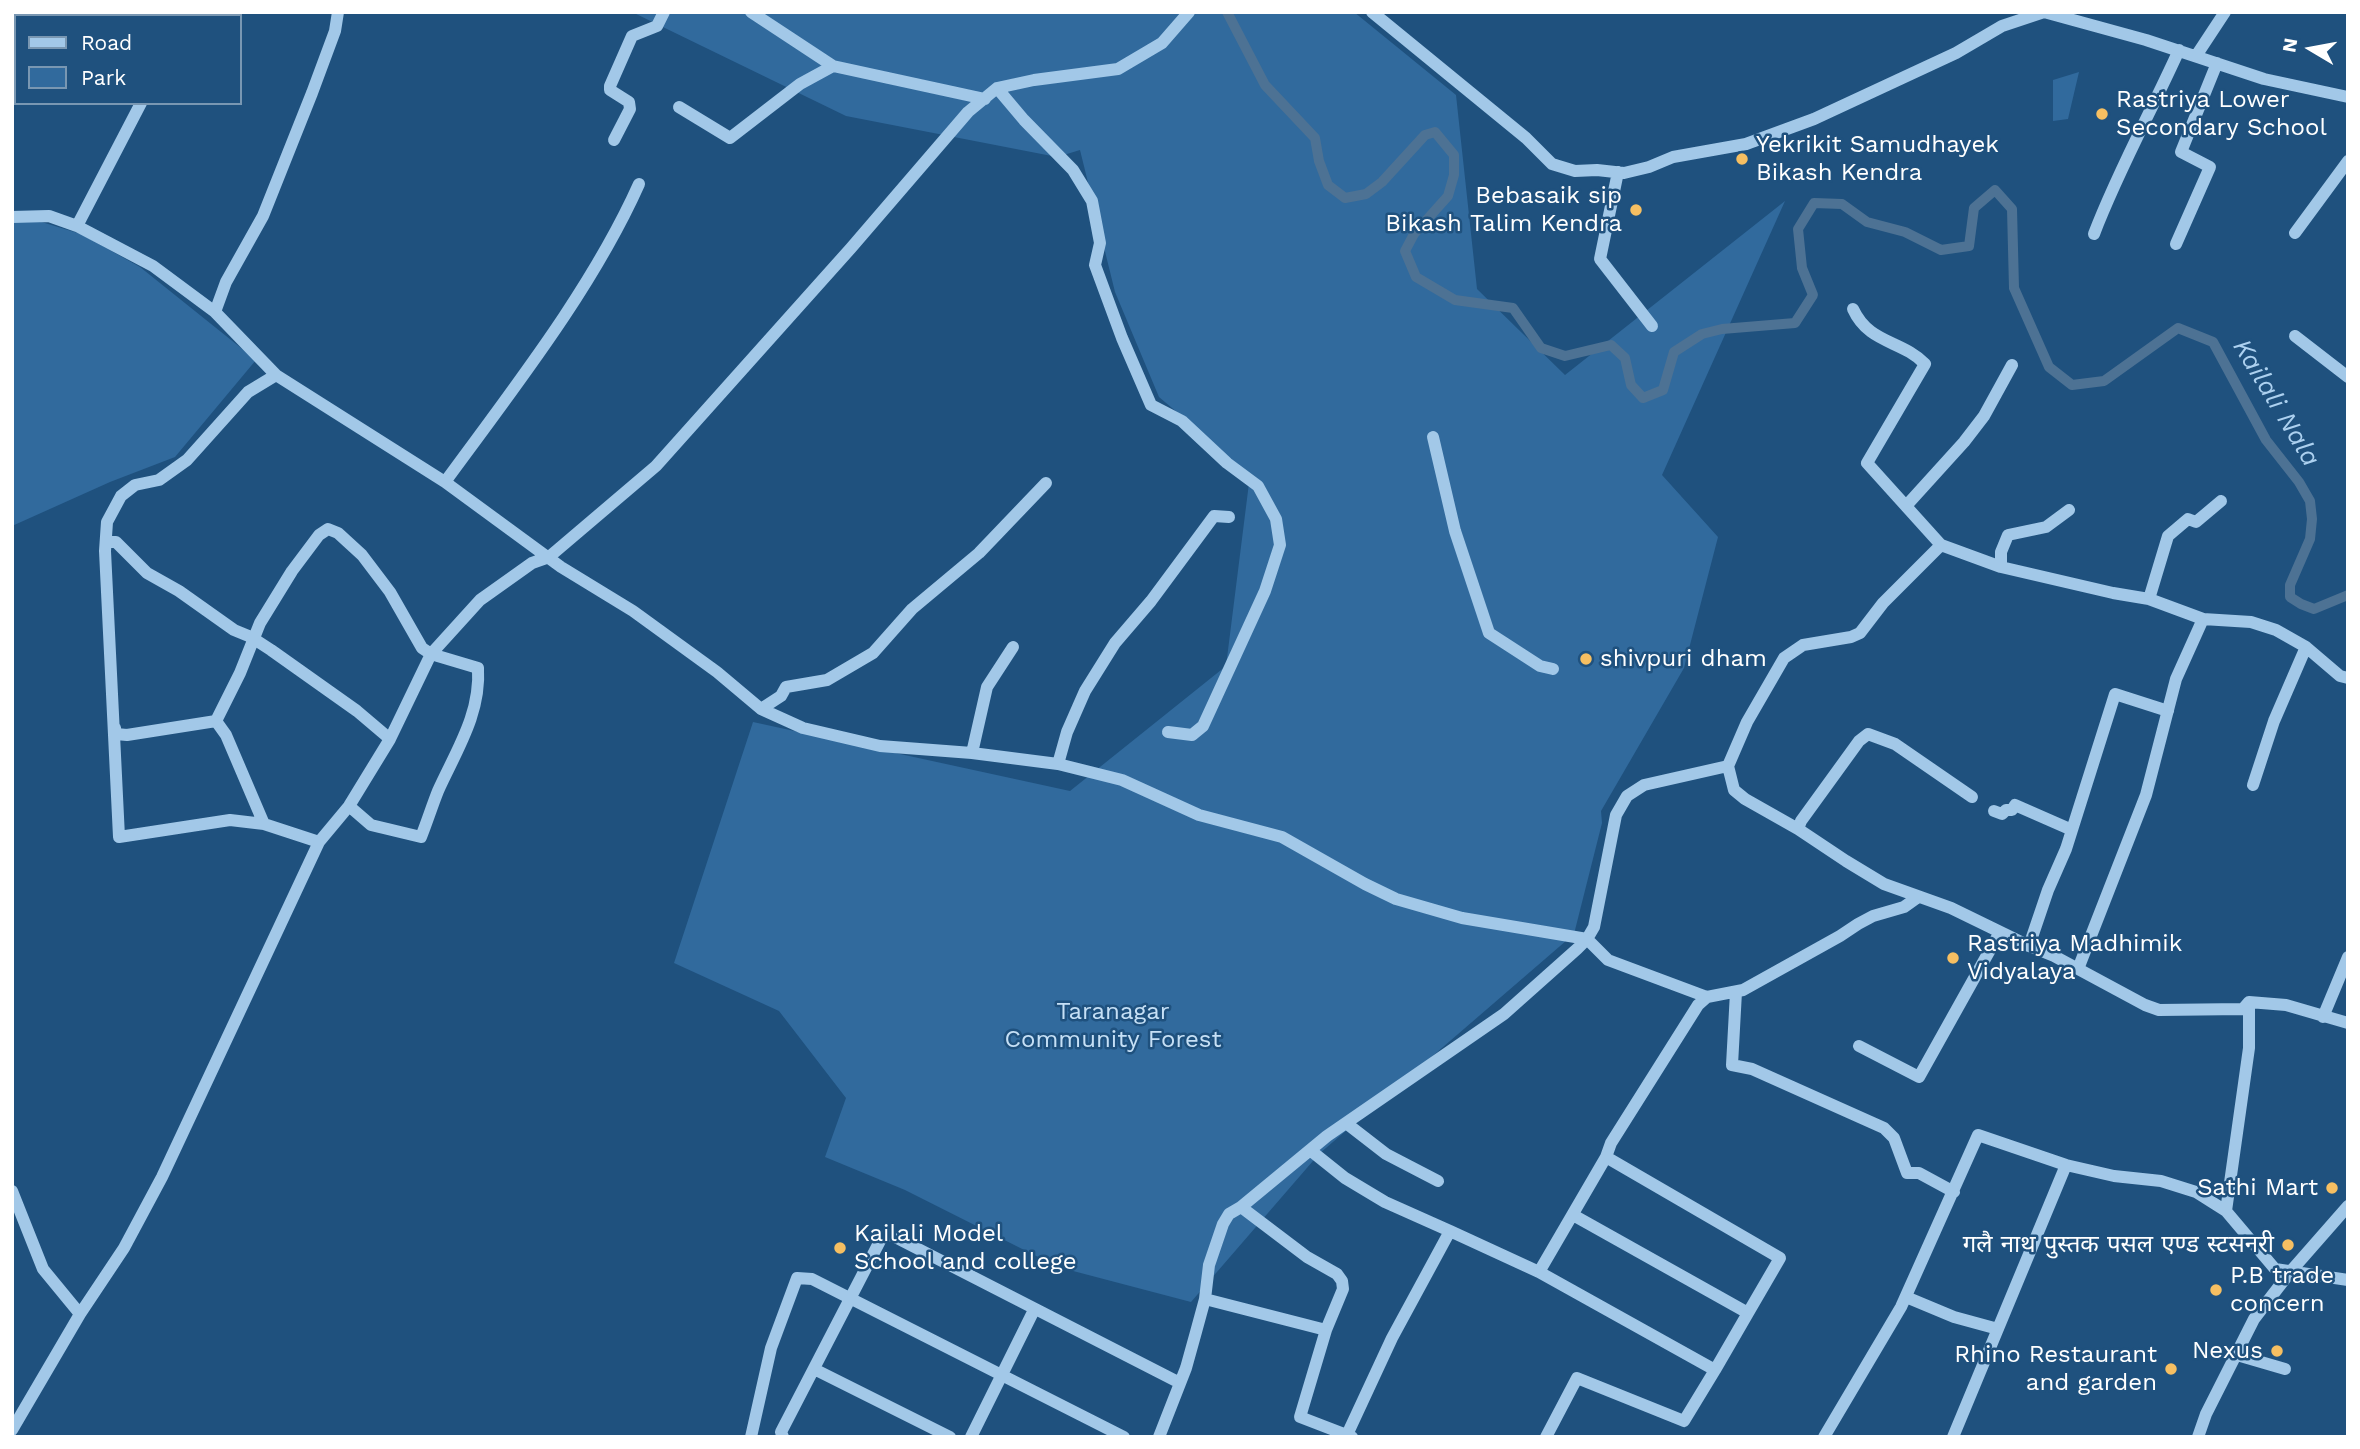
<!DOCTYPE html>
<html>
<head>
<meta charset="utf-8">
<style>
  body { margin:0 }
  #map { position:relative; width:2360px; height:1449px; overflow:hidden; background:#1f517e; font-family:"Work Sans",sans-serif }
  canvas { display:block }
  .frame { position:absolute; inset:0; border:14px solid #fff; pointer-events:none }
  .legend { position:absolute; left:14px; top:14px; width:228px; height:91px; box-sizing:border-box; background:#1f517e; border:2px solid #7997b2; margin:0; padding:9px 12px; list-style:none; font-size:21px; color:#fff }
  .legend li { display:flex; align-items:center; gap:14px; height:35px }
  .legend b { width:35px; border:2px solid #7997b2 }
  .north { position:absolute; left:2276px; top:14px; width:70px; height:70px; -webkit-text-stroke:5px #1f517e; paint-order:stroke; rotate:280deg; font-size:19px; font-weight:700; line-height:28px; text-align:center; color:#fff }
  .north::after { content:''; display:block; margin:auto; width:24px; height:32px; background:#fff; clip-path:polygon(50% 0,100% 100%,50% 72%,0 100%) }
</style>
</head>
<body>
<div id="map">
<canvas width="2360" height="1449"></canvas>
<div class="frame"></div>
<ul class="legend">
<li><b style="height:9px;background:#a2c8e8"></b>Road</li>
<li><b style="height:19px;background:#316a9d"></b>Park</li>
</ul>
<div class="north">N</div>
</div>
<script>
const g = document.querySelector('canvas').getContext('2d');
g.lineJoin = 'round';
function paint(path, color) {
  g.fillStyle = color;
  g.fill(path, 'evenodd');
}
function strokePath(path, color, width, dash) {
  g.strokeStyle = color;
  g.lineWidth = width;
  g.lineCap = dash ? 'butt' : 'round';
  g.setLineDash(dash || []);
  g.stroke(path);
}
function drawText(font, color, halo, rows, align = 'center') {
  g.font = font + ' "Work Sans","Noto Sans Devanagari",sans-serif';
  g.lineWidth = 5;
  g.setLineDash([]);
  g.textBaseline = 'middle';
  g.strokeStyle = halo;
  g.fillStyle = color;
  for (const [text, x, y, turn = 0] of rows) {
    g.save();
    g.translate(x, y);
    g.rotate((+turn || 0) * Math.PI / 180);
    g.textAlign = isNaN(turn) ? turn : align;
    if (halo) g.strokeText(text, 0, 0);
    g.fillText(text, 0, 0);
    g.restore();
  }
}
const green = new Path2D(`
  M632,12H1354L1456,95L1477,289L1565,375L1785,201L1662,475L1718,537L1684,668L1601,811L1602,823L1574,934L1319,1154L1191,1302L1058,1267L905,1190L825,1157L846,1098L779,1011L674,963L753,722L1070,791L1226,666L1249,483L1217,446L1159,397L1115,292L1080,150L1057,157L846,116Z
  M2079,72L2068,119L2053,121V80Z
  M35,220L81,234L140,267L256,360L175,457L110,482L12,526V222Z`);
const canal = new Path2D(`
  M1227,12L1265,85L1315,138L1319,161L1328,185L1345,198L1366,194L1382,182L1425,135L1435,132L1454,155V175L1448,196L1414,234L1405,251L1416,277L1455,300L1513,308L1541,348L1565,356L1611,345L1625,358L1631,385L1643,398L1663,390L1674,352L1702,334L1722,329L1795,323L1813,295L1802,268L1798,229L1814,203L1842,204L1867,222L1905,232L1941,250L1969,246L1974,208L1995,190L2012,209L2014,288L2049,367L2072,385L2104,381L2178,328L2213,342L2266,440L2299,482L2310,501L2312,519L2310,539L2290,585V597L2301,604L2314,609L2348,595`);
const minor = new Path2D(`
  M751,12L833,66L985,99
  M1372,12L1526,138L1552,164L1575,171L1597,170L1624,173L1649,167L1673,157L1746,144L1814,119L1956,53L2002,26L2044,12
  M2044,12L2146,40L2264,79L2348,97
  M2196,56L2225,12
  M997,88L1024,120L1073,170L1092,201L1100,243L1095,265L1122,338L1151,405L1182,421L1227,463L1258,486L1276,519L1280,545L1265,591L1203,726L1192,735L1168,732
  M679,107L730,138L800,84L833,66
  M614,140L630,109L629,102L610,90V86L632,36L657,26L664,12
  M1618,172L1600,259L1652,326
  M12,217L49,216L77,226L153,266L215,312L276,375L445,482L561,567L633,611L717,672L761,709L803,728L880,746L972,753L1058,764L1122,780L1199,815L1282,837L1365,884L1396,899L1462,918L1587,939L1608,960L1707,997
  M77,226L141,103
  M2295,233L2348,161
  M2094,234C2118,171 2151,112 2179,50
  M2176,244L2210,167L2181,152L2217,63
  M1853,309C1869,344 1902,340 1925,364L1867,463L1941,545
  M215,312L226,282L263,216L312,93L335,31L338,12
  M2295,336L2348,377
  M276,375L248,392L187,460L159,480L135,485L121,496L107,522L105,551L119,837L230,820L264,824L319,842
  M1433,437L1455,531L1489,633L1540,666L1553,669
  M445,482C513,389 592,289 639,184
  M1906,506L1964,442L1984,416L2012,365
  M106,542H116L147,573L179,591L234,630L251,637L271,650L357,711L390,739
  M2001,567V552L2008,535L2046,527L2069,510
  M2149,599L2168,536L2188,519L2196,522L2221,501
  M761,709L781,696L786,687L827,680L873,653L912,609L979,553L1046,483
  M115,728L116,734L127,735L216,721
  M972,753L987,687L1013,647
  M1058,764L1067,732L1085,691L1115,643L1151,601L1214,516L1229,517
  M1728,766L1734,790L1745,799L1798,829L1846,861L1884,884L1951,908L2029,946L2054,956L2145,1005L2159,1010L2243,1009L2249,1002L2286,1005L2348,1023
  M2253,785L2274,721L2306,647
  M1994,811L2002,814L2006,810H2012L2015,805L2072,830
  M264,824L226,735L216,721L240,673L260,623L292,571L319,535L328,529L338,533L362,555L390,592L422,648L431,654L478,668C481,714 456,751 438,791C432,806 427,822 421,837L371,825L349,806
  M1798,829L1801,821L1859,741L1868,734L1895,744L1972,797
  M2029,946L2048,890L2066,849L2115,694L2168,711
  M2078,969L2146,795L2176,679L2203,619
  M1736,992L1732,1065L1752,1069L1884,1128L1894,1138L1907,1173H1919L1954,1192
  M2323,1017L2348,957
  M1859,1046L1919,1077L2000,932
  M1346,1123L1386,1154L1438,1181
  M1310,1150L1345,1178L1385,1202L1450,1231
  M1606,1157L1780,1258L1748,1313
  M12,1191L43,1269L80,1314
  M1241,1207L1307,1257L1337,1274L1342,1281L1343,1289L1326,1330
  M2226,1211L2249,1048V1002
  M1539,1272L1715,1370L1748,1313L1573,1215
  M1906,1297L1954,1317L1998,1329
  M1205,1299L1326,1330L1300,1417L1352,1437
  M2237,1355L2285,1369
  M814,1369L950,1437
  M12,1430L80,1314L124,1248L162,1177L319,842L349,806L390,739L431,654L480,600L532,563L549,557L656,466L851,248L968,112L997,88L1034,80L1118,69L1162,43L1189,12
  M751,1437L771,1348L797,1278L812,1279L1124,1437
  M783,1437L781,1432L882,1237L891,1235L1180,1383
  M971,1437L1034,1310
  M1159,1437L1186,1368L1196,1332L1205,1299L1209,1265L1223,1224L1229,1214L1241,1207L1327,1136L1504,1014L1577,949L1587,939L1594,927L1616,815L1627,796L1644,785L1728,766L1747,722L1784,658L1803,645L1851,637L1860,633L1883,603L1941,545L2001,567L2113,593L2149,599L2203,619L2251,622L2276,630L2306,647L2340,676L2348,678
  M1346,1437L1392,1338L1450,1231L1539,1272L1606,1157L1611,1143L1698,1005L1707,997L1743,990L1840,936L1858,924L1873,916L1904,907L1918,897
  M1546,1437L1577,1378L1684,1421L1715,1370
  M1824,1437L1901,1307L1978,1135L2066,1165L2114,1176L2161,1181L2196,1192L2226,1211L2275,1269L2348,1280
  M1953,1437L2066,1165
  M2198,1437L2206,1414L2254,1319L2291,1271L2348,1206`);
const markers = [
  [2102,114,7,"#f6bf62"],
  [1742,159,7,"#f6bf62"],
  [1636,210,7,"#f6bf62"],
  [1586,659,7,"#f6bf62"],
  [1953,958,7,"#f6bf62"],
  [2332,1188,7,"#f6bf62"],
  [2288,1245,7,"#f6bf62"],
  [840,1248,7,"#f6bf62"],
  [2216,1290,7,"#f6bf62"],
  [2277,1351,7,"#f6bf62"],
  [2171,1369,7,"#f6bf62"]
];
const poiNames = [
  ["Rastriya Lower",2116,100],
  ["Secondary School",2116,128],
  ["Yekrikit Samudhayek",1756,145],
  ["Bikash Kendra",1756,173],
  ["Bebasaik sip",1622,196,"right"],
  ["Bikash Talim Kendra",1622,224,"right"],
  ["shivpuri dham",1600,659],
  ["Rastriya Madhimik",1967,944],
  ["Vidyalaya",1967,972],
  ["Sathi Mart",2318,1188,"right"],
  ["Kailali Model",854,1234],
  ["School and college",854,1262],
  ["गलै नाथ पुस्तक पसल एण्ड स्टसनरी",2274,1245,"right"],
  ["P.B trade",2230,1276],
  ["concern",2230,1304],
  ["Nexus",2263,1351,"right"],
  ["Rhino Restaurant",2157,1355,"right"],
  ["and garden",2157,1383,"right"]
];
const parkNames = [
  ["Taranagar",1113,1012],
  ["Community Forest",1113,1040]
];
const waterNames = [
  ["Kailali Nala",2276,403,59]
];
paint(green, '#316a9d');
strokePath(canal, '#4d7294', 10);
strokePath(minor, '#a2c8e8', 12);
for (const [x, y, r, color] of markers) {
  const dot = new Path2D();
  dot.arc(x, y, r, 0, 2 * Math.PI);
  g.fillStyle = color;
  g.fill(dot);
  strokePath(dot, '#1f517e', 2.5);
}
drawText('24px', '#fff', '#1f517e', poiNames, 'left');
drawText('24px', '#c6e0f6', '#1f517e', parkNames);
drawText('italic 26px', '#add1f0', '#1f517e', waterNames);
</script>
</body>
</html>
